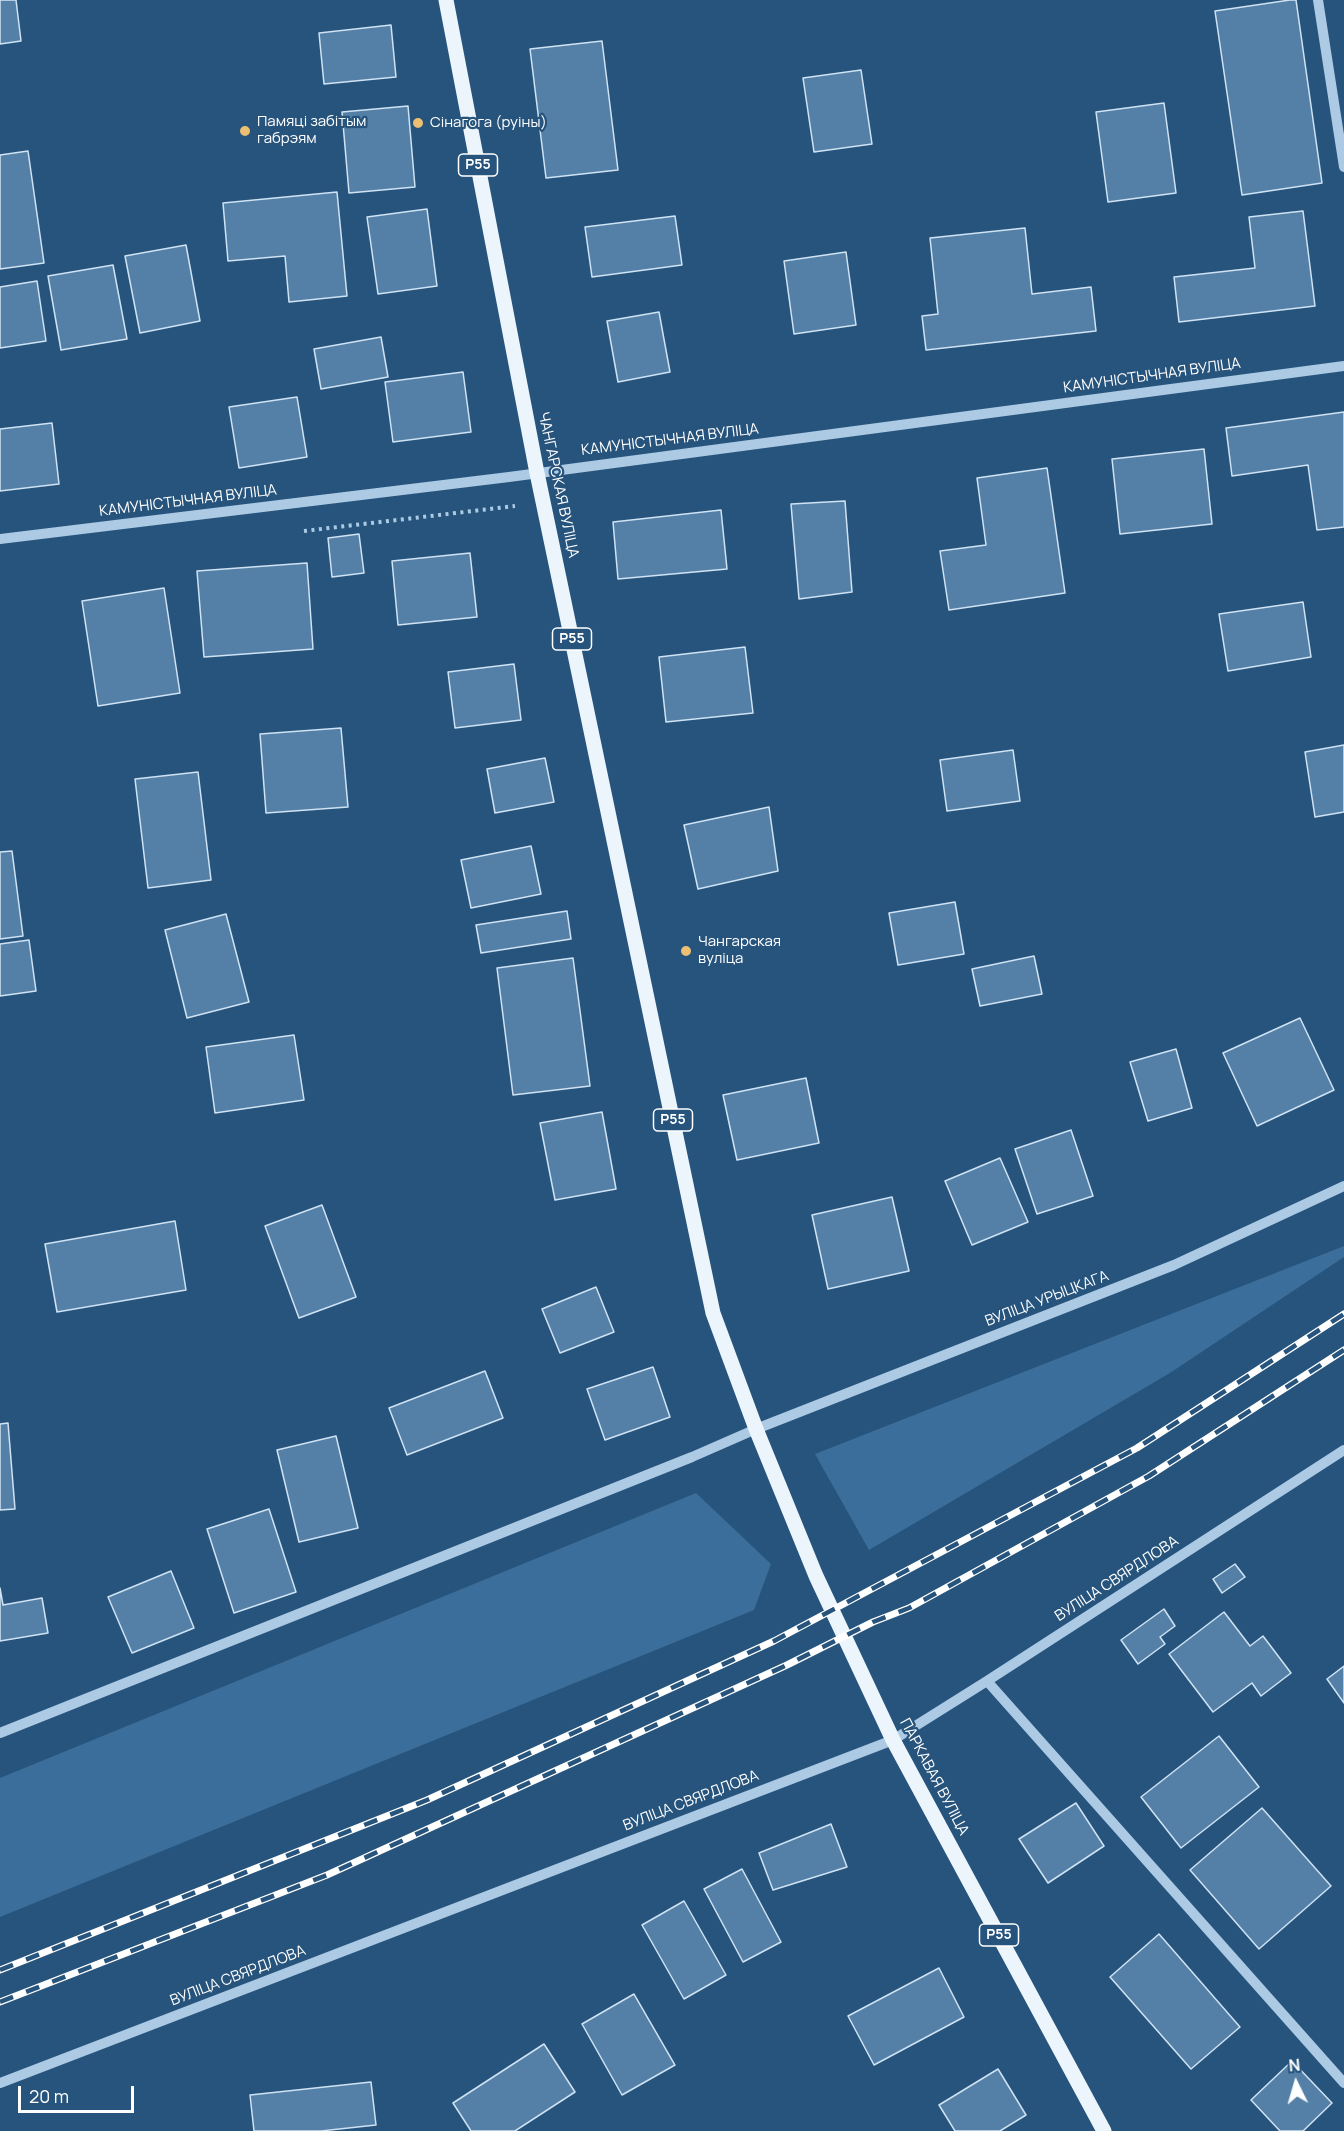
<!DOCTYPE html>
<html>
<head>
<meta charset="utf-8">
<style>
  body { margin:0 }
  #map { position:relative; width:1344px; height:2131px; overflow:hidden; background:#27547c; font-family:Manrope,sans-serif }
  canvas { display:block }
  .north { position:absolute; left:1266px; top:2053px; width:60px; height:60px; -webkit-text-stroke:4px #27547c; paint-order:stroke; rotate:355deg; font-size:16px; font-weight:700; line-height:24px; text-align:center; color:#fff }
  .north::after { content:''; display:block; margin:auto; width:21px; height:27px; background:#fff; clip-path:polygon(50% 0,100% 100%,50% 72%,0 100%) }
  .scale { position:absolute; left:18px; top:2086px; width:116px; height:27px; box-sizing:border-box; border:3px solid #fff; border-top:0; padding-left:8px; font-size:18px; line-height:21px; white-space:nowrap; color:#fff; -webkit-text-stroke:4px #27547c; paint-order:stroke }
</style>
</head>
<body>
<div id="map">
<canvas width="1344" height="2131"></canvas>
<div class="north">N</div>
<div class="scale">20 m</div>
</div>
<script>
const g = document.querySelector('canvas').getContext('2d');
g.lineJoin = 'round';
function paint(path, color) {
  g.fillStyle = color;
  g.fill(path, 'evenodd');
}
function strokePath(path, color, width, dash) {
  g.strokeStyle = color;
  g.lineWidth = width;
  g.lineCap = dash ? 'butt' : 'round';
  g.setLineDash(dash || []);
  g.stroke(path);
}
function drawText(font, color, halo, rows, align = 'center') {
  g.font = font + ' Manrope,sans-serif';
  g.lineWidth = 4.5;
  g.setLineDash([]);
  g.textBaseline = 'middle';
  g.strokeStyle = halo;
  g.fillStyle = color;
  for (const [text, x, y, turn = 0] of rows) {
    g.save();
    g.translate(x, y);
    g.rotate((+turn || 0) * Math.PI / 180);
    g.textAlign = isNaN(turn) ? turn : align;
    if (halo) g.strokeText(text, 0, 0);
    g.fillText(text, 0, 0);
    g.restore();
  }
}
const green = new Path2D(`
  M1344,1246V1257L1170,1373L869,1550L815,1454Z
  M696,1493L771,1564L754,1610L0,1917V1778Z`);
const building = new Path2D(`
  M0,0H16L21,41L0,44Z
  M1290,0H1296L1322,183L1242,195L1215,11Z
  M391,25L396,77L324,84L319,33Z
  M602,41L618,170L546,178L530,49Z
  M861,70L872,144L814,152L803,78Z
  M1164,103L1176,193L1108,202L1096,112Z
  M408,106L415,187L349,193L342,112Z
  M28,151L44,263L0,269V155Z
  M337,192L347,296L289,302L285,256L228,261L223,203Z
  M427,209L437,286L378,294L367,217Z
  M1303,211L1315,306L1179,322L1174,277L1255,268L1249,217Z
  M675,216L682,265L592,277L585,227Z
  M1025,228L1032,294L1091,287L1096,331L926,350L922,316L938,314L930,238Z
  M186,245L200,321L140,333L125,256Z
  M846,252L856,325L794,334L784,261Z
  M113,265L127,339L61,350L48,276Z
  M37,281L46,341L0,348V287Z
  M659,312L670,372L618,382L607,321Z
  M381,337L388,377L321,389L314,349Z
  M463,372L471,432L393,442L385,382Z
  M297,397L307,457L239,468L229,407Z
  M1344,412V527L1317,530L1308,465L1232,476L1226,428Z
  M52,423L59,484L0,491V429Z
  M1204,449L1212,524L1120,534L1112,459Z
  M1047,468L1065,593L949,610L940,551L986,545L977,478Z
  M845,501L852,592L799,599L791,504Z
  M721,510L727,569L618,579L613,522Z
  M359,534L364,573L332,577L328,538Z
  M470,553L477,617L398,625L392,561Z
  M307,563L313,649L204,657L197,571Z
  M164,588L180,693L98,706L82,601Z
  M1303,602L1311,657L1228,671L1219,614Z
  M745,647L753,713L666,722L659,657Z
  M514,664L521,720L455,728L448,672Z
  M341,728L348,807L266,813L260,734Z
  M1344,745V812L1315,817L1305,752Z
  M1013,750L1020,801L947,811L940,760Z
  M545,758L554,802L495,813L487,769Z
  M198,772L211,880L148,888L135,779Z
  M769,807L778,871L698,889L684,825Z
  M531,846L541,894L471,908L461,860Z
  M12,851L23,936L0,939V852Z
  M955,902L964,954L898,965L889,913Z
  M567,911L571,939L481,953L476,925Z
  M226,914L249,1002L187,1018L165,930Z
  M29,940L36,991L0,996V944Z
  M1034,956L1042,994L980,1006L972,969Z
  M573,958L590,1086L513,1095L497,968Z
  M1300,1018L1334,1090L1257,1126L1223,1053Z
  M294,1035L304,1100L215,1113L206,1047Z
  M1176,1049L1192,1108L1148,1121L1130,1062Z
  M806,1078L819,1143L737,1160L723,1095Z
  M602,1112L616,1189L555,1200L540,1123Z
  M1071,1130L1093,1196L1037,1214L1015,1149Z
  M1000,1158L1028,1222L972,1245L945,1181Z
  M892,1197L909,1271L828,1289L812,1215Z
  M322,1205L356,1297L299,1318L265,1226Z
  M175,1221L186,1290L57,1312L45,1244Z
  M596,1287L614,1332L560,1353L542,1309Z
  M653,1367L670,1417L605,1440L587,1389Z
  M485,1371L503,1418L407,1455L389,1408Z
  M8,1423L15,1509L0,1510V1424Z
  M336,1436L358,1528L299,1542L277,1450Z
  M269,1509L296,1592L234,1613L207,1529Z
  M1235,1564L1245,1577L1222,1593L1213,1579Z
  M171,1571L194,1628L132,1653L108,1597Z
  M0,1588L3,1605L42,1598L48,1633L0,1641Z
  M1164,1609L1175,1626L1160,1637L1165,1644L1138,1664L1121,1640Z
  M1224,1612L1250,1646L1263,1636L1291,1673L1261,1696L1252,1683L1213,1712L1169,1654Z
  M1344,1666V1703L1327,1679Z
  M1219,1736L1259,1787L1181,1848L1141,1797Z
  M1076,1803L1104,1846L1048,1883L1019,1839Z
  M1262,1808L1331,1886L1259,1949L1190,1870Z
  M831,1824L847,1867L773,1890L759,1853Z
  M742,1869L781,1942L743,1962L704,1889Z
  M684,1901L726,1975L684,1999L642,1925Z
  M1159,1934L1240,2027L1191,2069L1110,1977Z
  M939,1968L964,2017L874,2065L848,2016Z
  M634,1994L675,2065L622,2095L582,2024Z
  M544,2044L575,2092L515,2131H471L453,2103Z
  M1292,2061L1332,2103L1303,2131H1280L1251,2100Z
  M998,2069L1026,2115L1000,2131H955L939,2105Z
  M371,2082L376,2125L321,2131H254L250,2095Z`);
const path = new Path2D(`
  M304,531L515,506`);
const minor = new Path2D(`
  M1318,0L1344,167
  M0,539L509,477L1344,366
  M987,1681L1344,2083
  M0,1733L692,1457L756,1429L1174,1265L1344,1186
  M0,2083L893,1740L987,1681L1344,1450`);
const major = new Path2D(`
  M446,0L537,473L713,1313L756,1429L816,1576L893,1740L1104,2131`);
const rail = new Path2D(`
  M0,1970L427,1800L774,1641L1137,1448L1344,1314
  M0,2002L327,1875L787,1665L873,1622L909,1608L1149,1476L1344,1350`);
const markers = [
  [418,123,6,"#ecbf73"],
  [245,131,6,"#ecbf73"],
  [686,951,6,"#ecbf73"]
];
const shields = [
  [478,165,39],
  [572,639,39],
  [673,1120,39],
  [999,1935,39]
];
const shieldNames = [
  ["Р55",478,165],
  ["Р55",572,639],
  ["Р55",673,1120],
  ["Р55",999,1935]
];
const poiNames = [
  ["Памяці забітым",257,122],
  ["габрэям",257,139],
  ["Сінагога (руіны)",430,123],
  ["Чангарская",698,942],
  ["вуліца",698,959]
];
const streetNames = [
  ["КАМУНІСТЫЧНАЯ ВУЛІЦА",1152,376,-8],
  ["КАМУНІСТЫЧНАЯ ВУЛІЦА",670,440,-7],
  ["ЧАНГАРСКАЯ ВУЛІЦА",558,485,78],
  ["КАМУНІСТЫЧНАЯ ВУЛІЦА",188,501,-7],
  ["ВУЛІЦА УРЫЦКАГА",1047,1299,-21],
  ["ВУЛІЦА СВЯРДЛОВА",1117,1579,-33],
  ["ПАРКАВАЯ ВУЛІЦА",934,1777,62],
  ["ВУЛІЦА СВЯРДЛОВА",691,1801,-21],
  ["ВУЛІЦА СВЯРДЛОВА",238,1976,-21]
];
paint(green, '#3b6e9a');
paint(building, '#5480a7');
strokePath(building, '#cfe3f4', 1.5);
strokePath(path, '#accae4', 4, [3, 4.5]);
strokePath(minor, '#accae4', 10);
strokePath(major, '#ecf4fc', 15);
strokePath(rail, '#fff', 7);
strokePath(rail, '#27547c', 4.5, [14]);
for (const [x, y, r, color] of markers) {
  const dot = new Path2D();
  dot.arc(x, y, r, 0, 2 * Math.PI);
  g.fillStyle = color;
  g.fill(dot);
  strokePath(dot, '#27547c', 2);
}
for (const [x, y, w] of shields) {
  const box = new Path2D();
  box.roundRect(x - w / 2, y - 11, w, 22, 4.5);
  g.fillStyle = '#27547c';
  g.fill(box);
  strokePath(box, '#fff', 1.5);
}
drawText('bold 14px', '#fff', null, shieldNames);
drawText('15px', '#fff', '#27547c', poiNames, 'left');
drawText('15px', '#fff', '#27547c', streetNames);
</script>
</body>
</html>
